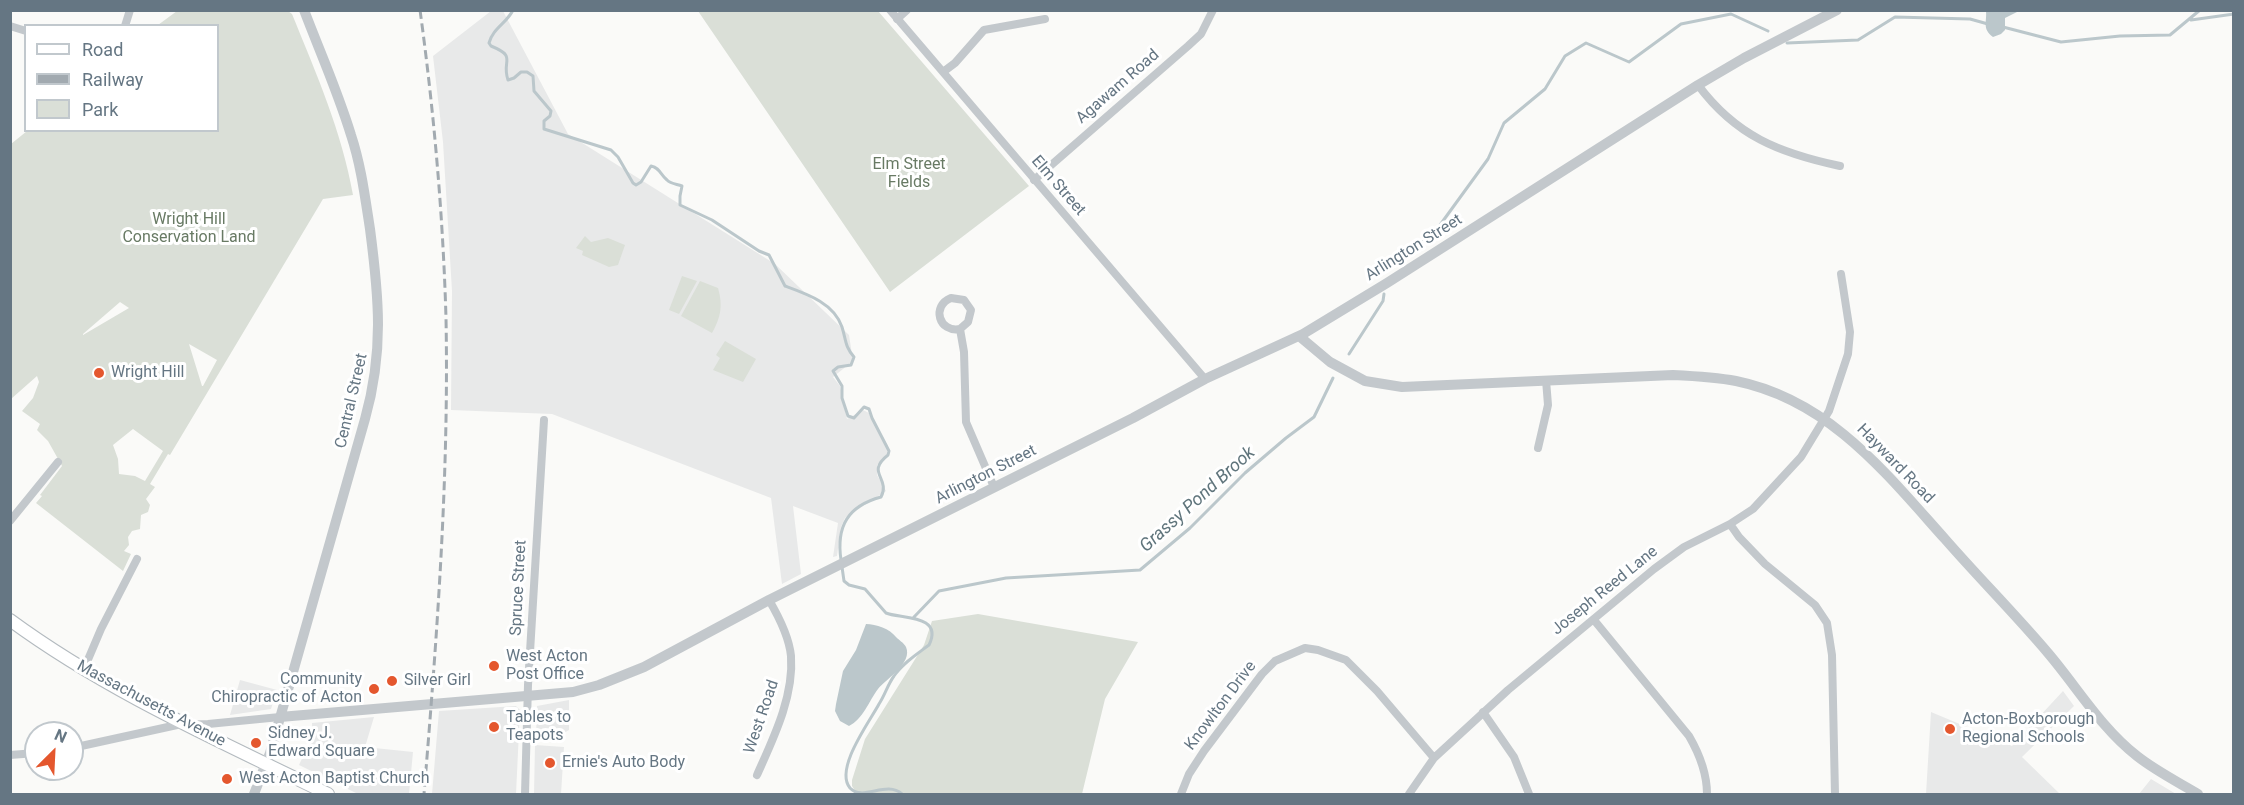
<!DOCTYPE html>
<html>
<head>
<meta charset="utf-8">
<style>
  body { margin:0 }
  #map { position:relative; width:2244px; height:805px; overflow:hidden; background:#fafaf8; font-family:Roboto,sans-serif }
  canvas { display:block }
  .frame { position:absolute; inset:0; border:12px solid #657683; pointer-events:none }
  .legend { position:absolute; left:24px; top:24px; width:195px; height:108px; box-sizing:border-box; background:#fff; border:2px solid #c1c8cd; margin:0; padding:8px 10px; list-style:none; font-size:18px; color:#657683 }
  .legend li { display:flex; align-items:center; gap:12px; height:30px }
  .legend b { width:30px; border:2px solid #c1c8cd }
  .north { position:absolute; left:24px; top:721px; width:60px; height:60px; box-sizing:border-box; background:#fff; border:2px solid #c1c8cd; border-radius:50%; rotate:24deg; font-size:16px; font-weight:700; line-height:24px; text-align:center; color:#657683 }
  .north::after { content:''; display:block; margin:auto; width:21px; height:27px; background:#e4572e; clip-path:polygon(50% 0,100% 100%,50% 72%,0 100%) }
</style>
</head>
<body>
<div id="map">
<canvas width="2244" height="805"></canvas>
<div class="frame"></div>
<ul class="legend">
<li><b style="height:8px;background:#fff"></b>Road</li>
<li><b style="height:8px;background:#a2aab0"></b>Railway</li>
<li><b style="height:16px;background:#dadfd7"></b>Park</li>
</ul>
<div class="north">N</div>
</div>
<script>
const g = document.querySelector('canvas').getContext('2d');
g.lineJoin = 'round';
function paint(path, color) {
  g.fillStyle = color;
  g.fill(path, 'evenodd');
}
function strokePath(path, color, width, dash) {
  g.strokeStyle = color;
  g.lineWidth = width;
  g.lineCap = dash ? 'butt' : 'round';
  g.setLineDash(dash || []);
  g.stroke(path);
}
function drawText(font, color, halo, rows, align = 'center') {
  g.font = font + ' Roboto,sans-serif';
  g.lineWidth = 6;
  g.setLineDash([]);
  g.textBaseline = 'middle';
  g.strokeStyle = halo;
  g.fillStyle = color;
  for (const [text, x, y, turn = 0] of rows) {
    g.save();
    g.translate(x, y);
    g.rotate((+turn || 0) * Math.PI / 180);
    g.textAlign = isNaN(turn) ? turn : align;
    if (halo) g.strokeText(text, 0, 0);
    g.fillText(text, 0, 0);
    g.restore();
  }
}
const built = new Path2D(`
  M491,11H503L568,134L775,264L849,335L853,361L833,377L840,386L847,419L863,410L869,413L888,446L887,454L877,465V475L886,491L845,518L841,527L837,556L833,557L838,523L793,506L801,574L782,584L771,498L552,414L451,410L452,291L443,142L433,56Z
  M240,680L277,690L271,709L230,715Z
  M2063,691L2074,706L2022,757L2060,794H1926L1931,712L2012,746Z
  M569,700V730L559,736L536,737L537,706Z
  M516,706L520,710L516,794H432L439,711Z
  M374,717L365,747L413,752L409,794H358L299,765L312,737V723Z
  M535,745L564,747L561,794H534Z
  M2151,779L2176,794H2177H2139Z`);
const green = new Path2D(`
  M177,11H288L292,14C316,73 342,132 353,195L323,199L170,455L168,454L150,484L155,487L146,499L150,505L148,512L141,515L140,529L132,531L128,537L129,545L124,551L131,554L123,571L36,503L42,496L40,495L62,466L48,441L37,430L40,424L22,411L33,398L39,382L37,376L11,399V144L27,131L218,130V26L158,25ZM120,302L129,308L83,335V334ZM189,344L217,360L203,386H202ZM133,429L163,451L145,481L135,476L119,474L118,459L113,445Z
  M698,11H878L1029,186L890,292Z
  M585,236L591,242L608,238L625,245L618,265L609,267L582,255L583,251L576,248Z
  M682,276L697,281L679,314L669,310Z
  M700,281L718,288C723,305 721,317 712,333L681,316Z
  M725,341L756,359L743,382L713,370L720,358L716,355Z
  M978,614L1138,642L1105,699L1082,794H857L852,786V780L865,739L924,645L932,621Z`);
const water = new Path2D(`
  M1986,11V10L2019,11L2005,18V30L2001,34L1993,37C1982,29 1987,22 1986,11Z
  M866,624C876,624 890,629 896,637C899,640 904,643 906,647C913,663 886,679 878,689C869,701 863,719 849,726L840,721L835,711L836,704L843,671L856,650Z`);
const stream = new Path2D(`
  M513,10C507,23 493,28 489,43L491,46C518,57 501,60 508,80L514,78L521,72H527L533,76L534,91L551,111L550,116L544,121V129L611,150L618,157L633,183L636,185L641,182L651,166C660,168 660,174 667,180C671,184 677,184 682,186L680,196V205L712,220L759,251L769,255L785,286C807,294 834,303 842,327C846,340 845,347 854,357L851,365L838,367L833,371L842,386V398L848,416L854,418L864,407L869,409L872,418L889,451L888,455C865,473 891,478 881,497C848,506 836,526 841,560
  M2191,20L2234,14
  M2003,27L2061,42L2120,36L2170,35L2200,10
  M1787,43L1858,40L1895,17L1970,19L1988,24
  M1377,277V273L1408,250L1432,236L1488,159L1504,123L1545,89L1565,56L1586,43L1629,62L1681,24L1731,14L1768,31
  M1349,354L1383,301L1384,294
  M842,567L844,581L849,585L865,589L886,613C900,619 944,614 929,645C917,654 903,663 894,676C888,684 885,695 879,704C870,721 834,769 850,788C863,802 886,780 902,794
  M914,617L939,591L1006,578L1140,570L1190,528L1245,473L1286,438L1314,417L1333,378`);
const minor = new Path2D(`
  M890,10L1205,379
  M897,19L907,10
  M10,26L26,31
  M125,26L130,10
  M943,72L955,63L984,30L1045,19
  M1698,85C1736,136 1779,153 1840,166
  M1034,180L1188,46L1201,34L1213,10
  M960,329C939,333 931,306 951,298L964,300L971,310L968,322L960,329L964,352L966,422L994,487
  M1538,448L1548,405L1546,380
  M10,521L58,462
  M1730,524L1739,537L1765,564L1815,605L1827,623L1832,655L1835,794
  M1594,620L1689,736C1700,755 1707,773 1707,794
  M84,669L101,629L137,559
  M1483,712L1514,757L1529,794
  M72,748L177,725L208,724L280,717
  M10,755L36,753
  M757,775C773,739 794,697 791,656C789,636 779,617 769,600
  M525,794L528,685L544,420
  M1181,794L1189,774L1204,751L1262,674L1275,661L1305,648L1318,650L1346,660L1377,691L1434,758
  M1409,794L1434,758L1508,690L1654,569L1684,547L1730,524L1753,509L1801,457L1829,411L1848,354L1850,332L1841,274`);
const tertiary = new Path2D(`
  M1299,336L1330,362L1365,381L1402,387L1673,375C1694,376 1715,377 1736,381C1829,400 1885,472 1945,539C1979,578 2015,614 2048,653C2077,687 2101,728 2137,756C2156,771 2178,782 2198,794
  M280,717L573,692L599,685L644,667L769,600L1133,418L1205,379L1303,334L1387,283L1698,85L1744,58L1837,10
  M254,794L270,753L365,419C384,351 379,298 370,229C365,197 361,165 351,135C338,92 320,52 304,10`);
const secondary = new Path2D(`
  M10,620C108,692 220,741 328,794`);
const rail = new Path2D(`
  M420,10C434,112 443,215 446,318C449,477 437,636 424,794`);
const markers = [
  [99,373,6,"#e4572e"],
  [494,666,6,"#e4572e"],
  [392,681,6,"#e4572e"],
  [374,689,6,"#e4572e"],
  [494,727,6,"#e4572e"],
  [1950,729,6,"#e4572e"],
  [256,743,6,"#e4572e"],
  [550,763,6,"#e4572e"],
  [227,779,6,"#e4572e"]
];
const streetNames = [
  ["Agawam Road",1118,87,-41],
  ["Elm Street",1058,186,49],
  ["Arlington Street",1414,248,-32],
  ["Central Street",352,401,-77],
  ["Hayward Road",1895,464,46],
  ["Arlington Street",986,475,-27],
  ["Spruce Street",519,588,-87],
  ["Joseph Reed Lane",1605,591,-39],
  ["Massachusetts Avenue",151,704,28],
  ["Knowlton Drive",1221,706,-53],
  ["West Road",762,717,-71]
];
const parkNames = [
  ["Elm Street",909,165],
  ["Fields",909,183],
  ["Wright Hill",189,220],
  ["Conservation Land",189,238]
];
const poiNames = [
  ["Wright Hill",111,373],
  ["West Acton",506,657],
  ["Post Office",506,675],
  ["Community",362,680,"right"],
  ["Chiropractic of Acton",362,698,"right"],
  ["Silver Girl",404,681],
  ["Tables to",506,718],
  ["Teapots",506,736],
  ["Acton-Boxborough",1962,720],
  ["Regional Schools",1962,738],
  ["Sidney J.",268,734],
  ["Edward Square",268,752],
  ["Ernie's Auto Body",562,763],
  ["West Acton Baptist Church",239,779]
];
const waterNames = [
  ["Grassy Pond Brook",1198,500,-42]
];
paint(built, '#e8e9e9');
paint(green, '#dadfd7');
paint(water, '#bbc7cb');
strokePath(stream, '#bbc7cb', 3);
strokePath(secondary, '#b3babf', 14);
strokePath(minor, '#c3c8cc', 8);
strokePath(tertiary, '#c3c8cc', 10);
strokePath(secondary, '#fff', 12);
strokePath(rail, '#a2aab0', 3, [9, 4.5]);
for (const [x, y, r, color] of markers) {
  const dot = new Path2D();
  dot.arc(x, y, r, 0, 2 * Math.PI);
  g.fillStyle = color;
  g.fill(dot);
  strokePath(dot, '#fff', 2);
}
drawText('16px', '#657683', '#fff', streetNames);
drawText('16px', '#687a64', '#fff', parkNames);
drawText('16px', '#657683', '#fff', poiNames, 'left');
drawText('italic 18px', '#60757c', '#fff', waterNames);
</script>
</body>
</html>
